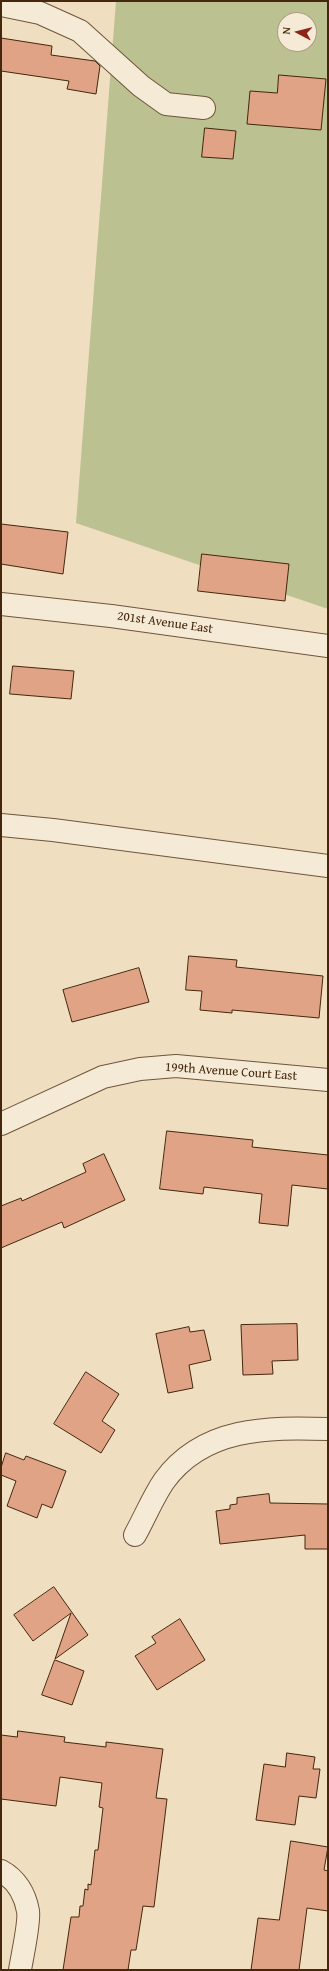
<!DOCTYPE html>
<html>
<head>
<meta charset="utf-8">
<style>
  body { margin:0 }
  #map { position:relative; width:329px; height:1971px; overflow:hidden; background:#efdebf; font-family:"Gentium Book Plus",serif }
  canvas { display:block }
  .frame { position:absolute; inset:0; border:2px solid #44270d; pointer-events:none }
  .north { position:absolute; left:277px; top:12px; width:40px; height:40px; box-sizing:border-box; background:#f5ead5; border:1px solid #ae9c85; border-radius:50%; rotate:277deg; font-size:11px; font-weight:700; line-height:16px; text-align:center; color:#44270d }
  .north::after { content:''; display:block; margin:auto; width:14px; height:18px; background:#8f2418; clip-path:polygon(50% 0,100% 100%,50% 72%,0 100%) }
</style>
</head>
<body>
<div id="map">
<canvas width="329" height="1971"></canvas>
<div class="frame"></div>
<div class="north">N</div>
</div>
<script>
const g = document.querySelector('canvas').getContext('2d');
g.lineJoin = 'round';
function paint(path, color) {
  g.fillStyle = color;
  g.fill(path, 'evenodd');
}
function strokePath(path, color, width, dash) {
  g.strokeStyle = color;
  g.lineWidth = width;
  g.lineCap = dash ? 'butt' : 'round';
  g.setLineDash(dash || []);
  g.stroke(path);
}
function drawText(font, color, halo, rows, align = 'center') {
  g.font = font + ' "Gentium Book Plus",serif';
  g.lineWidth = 4;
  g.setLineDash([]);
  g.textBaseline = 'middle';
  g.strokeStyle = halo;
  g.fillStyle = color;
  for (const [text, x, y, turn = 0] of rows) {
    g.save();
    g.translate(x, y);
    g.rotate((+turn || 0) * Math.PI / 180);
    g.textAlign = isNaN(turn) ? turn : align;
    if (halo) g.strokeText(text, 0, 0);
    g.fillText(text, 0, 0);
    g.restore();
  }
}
const green = new Path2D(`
  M116,1H328V609L76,523ZM285,20H309V44H285Z`);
const building = new Path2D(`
  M1,38L52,46L51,55L95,61L100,66L96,94L67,89L69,81L1,71Z
  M279,75L326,79L321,130L247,124L250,91L277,93Z
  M205,128L236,131L233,159L202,157Z
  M1,524L68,532L63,574L1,564Z
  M202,554L289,564L285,601L198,591Z
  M13,666L74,671L71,699L10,694Z
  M189,956L237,960L236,967L323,976L319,1018L232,1010V1013L200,1010L202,991L186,990Z
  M139,968L149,1002L72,1022L63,990Z
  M167,1131L253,1140L252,1147L328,1155V1189L292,1185L288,1226L259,1223L262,1194L204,1187L203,1194L160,1189Z
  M104,1154L125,1200L64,1228L62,1222L1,1248V1206L21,1198L22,1201L86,1172L83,1164Z
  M297,1324L298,1360L272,1361L273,1374L243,1375L241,1325Z
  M189,1327L190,1332L204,1330L211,1360L189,1365L193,1388L168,1393L156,1334Z
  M86,1372L119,1394L102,1421L115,1430L101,1453L54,1424Z
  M6,1453L24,1460L26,1456L66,1471L52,1508L42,1504L37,1518L7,1506L16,1481L1,1475V1468Z
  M269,1494L270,1503L328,1504V1549H305V1535L220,1544L216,1511L230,1509V1505L237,1504V1498Z
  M54,1587L88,1635L55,1659L71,1613L33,1641L14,1615Z
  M180,1619L205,1660L157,1690L135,1656L156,1643L152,1637Z
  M55,1660L84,1671L72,1705L42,1695Z
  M18,1731L65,1737L64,1742L106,1747V1742L163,1749L156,1798L167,1799L154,1907L143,1906L136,1950H131L128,1970H63L71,1917H79L80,1906H83L85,1889L88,1890V1884L91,1885L95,1850H98L103,1808L99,1807L102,1783L60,1777L56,1806L1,1799V1735L17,1737Z
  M287,1753L315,1757L313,1769H320L316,1798L299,1796L295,1825L256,1820L264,1764L285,1767Z
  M291,1841L328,1847L324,1870L328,1871V1911L307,1908L299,1970H251L258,1918L279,1920Z`);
const minor = new Path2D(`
  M1,5L40,13L80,31L141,86L166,104L204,108
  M1,604L111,616L328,646
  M1,825L53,830L328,866
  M1,1124L103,1077L140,1069L176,1066L328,1080
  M135,1535C145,1517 153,1497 164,1481C203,1427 268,1427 328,1429
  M1,1871C16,1879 25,1894 28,1911C30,1922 22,1957 20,1970`);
const streetNames = [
  ["201st Avenue East",165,623,8],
  ["199th Avenue Court East",231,1072,4]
];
paint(green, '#bbc191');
paint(building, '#e0a385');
strokePath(building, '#44270d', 1);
strokePath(minor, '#6f553a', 24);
strokePath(minor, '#f5ead5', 22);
drawText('13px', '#44270d', '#f5ead5', streetNames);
</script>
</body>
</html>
